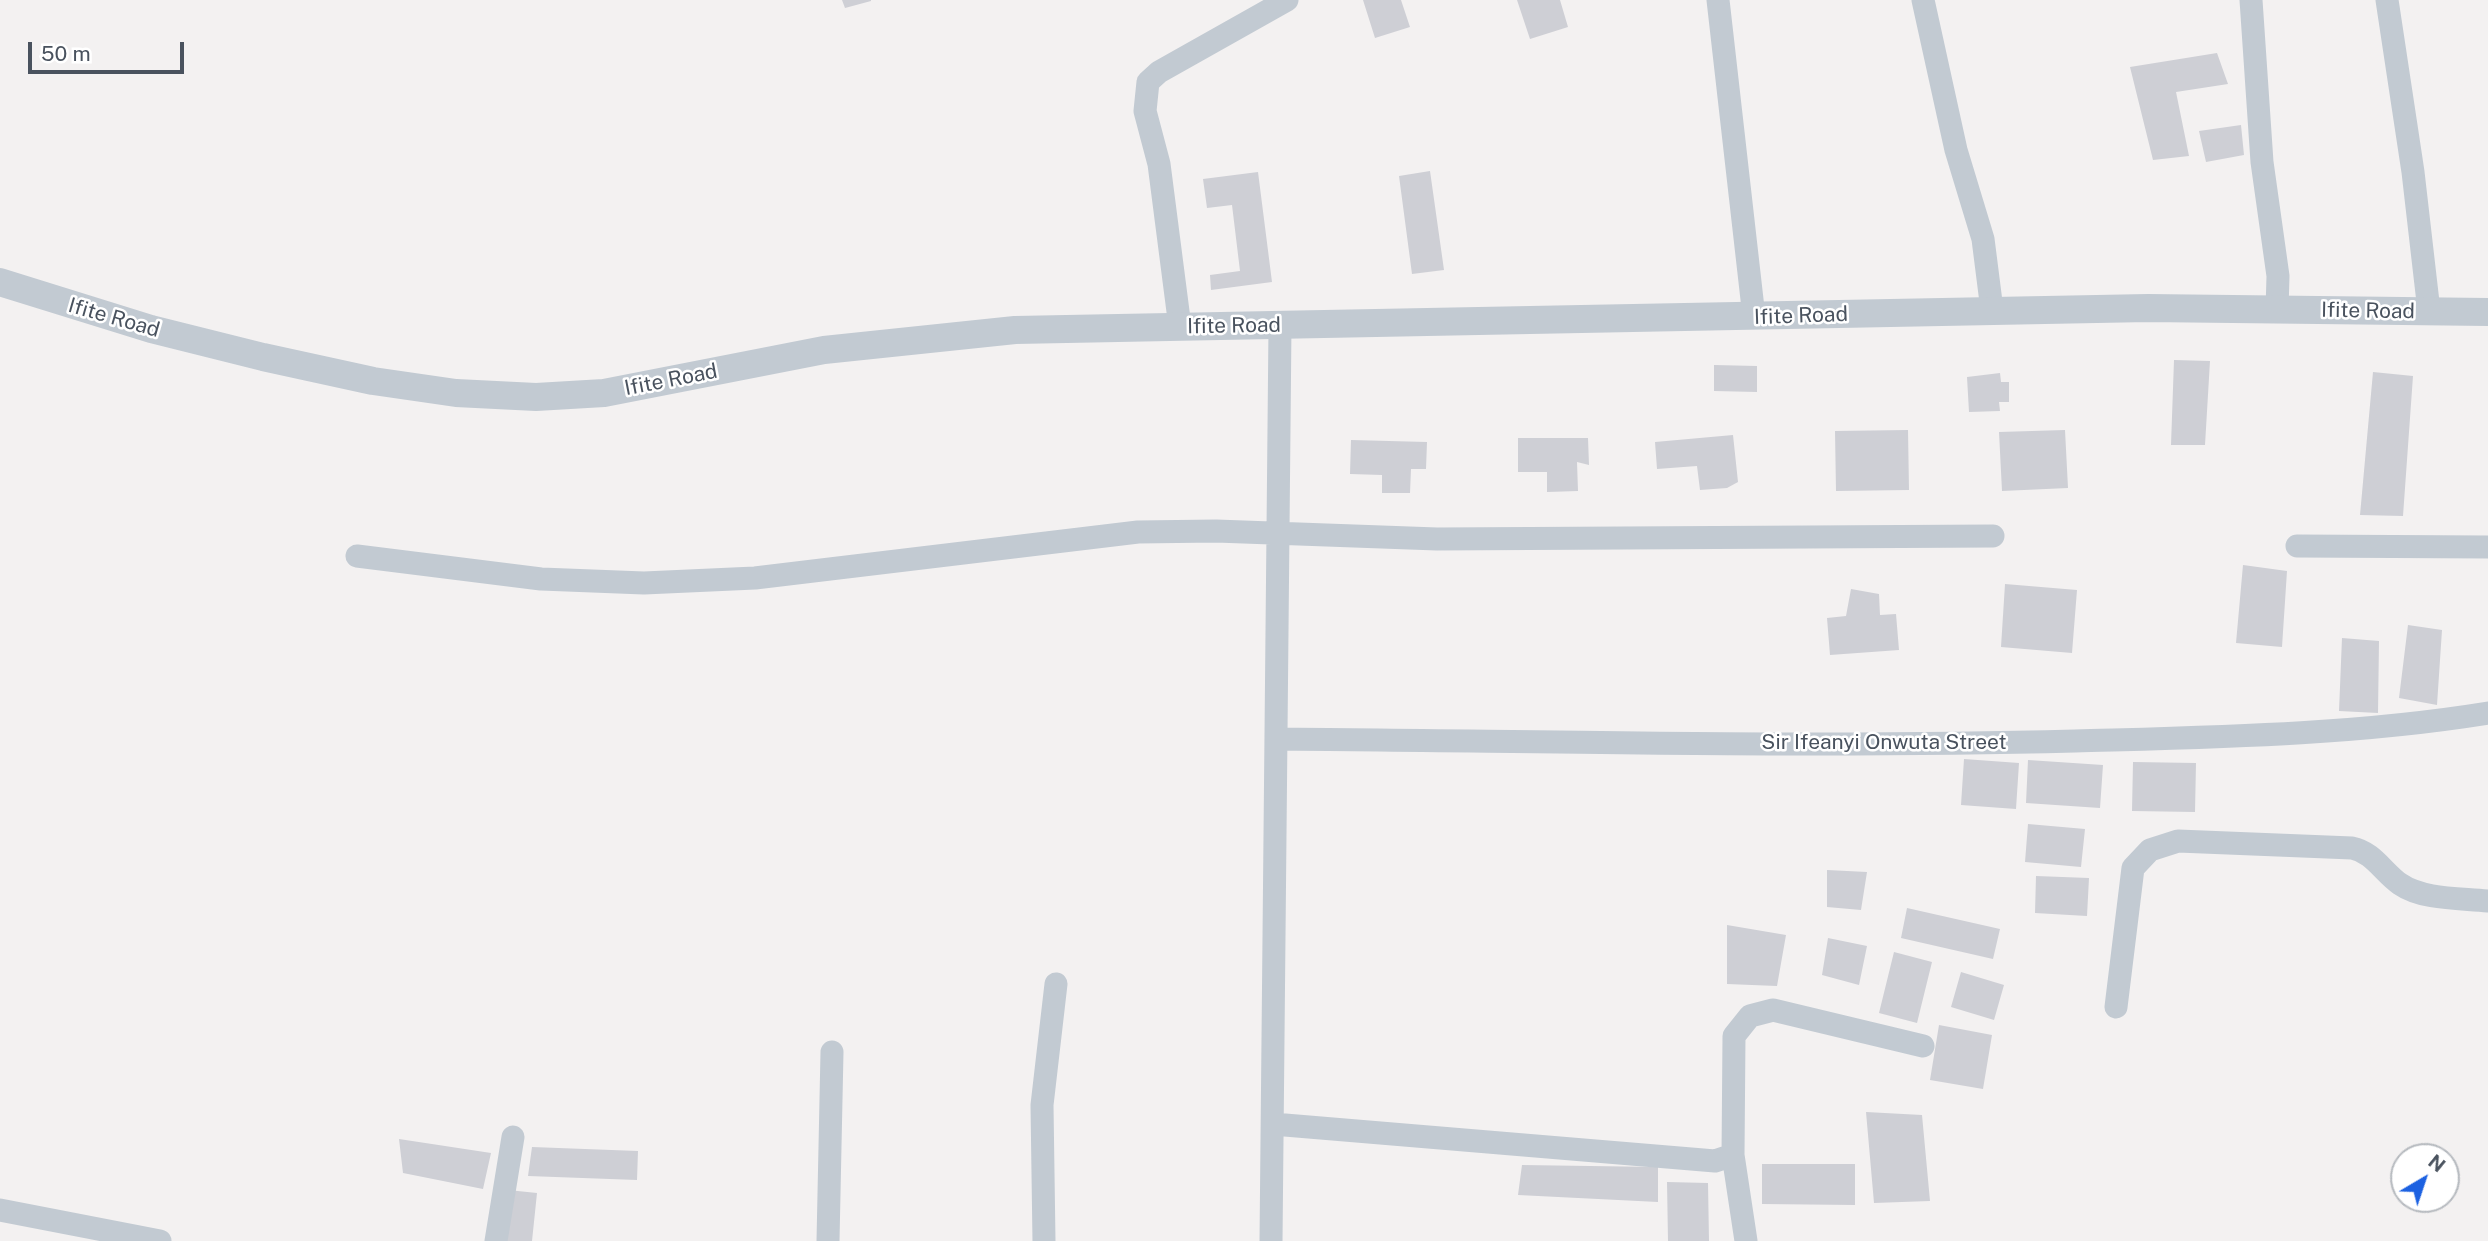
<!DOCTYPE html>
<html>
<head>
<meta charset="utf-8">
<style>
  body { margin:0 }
  #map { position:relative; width:2488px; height:1241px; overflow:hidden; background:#f3f1f1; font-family:"Public Sans",sans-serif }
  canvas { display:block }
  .north { position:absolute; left:2390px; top:1143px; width:70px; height:70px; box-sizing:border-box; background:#fff; border:2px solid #b6babf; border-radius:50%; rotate:39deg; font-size:19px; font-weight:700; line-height:28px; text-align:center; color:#49525e }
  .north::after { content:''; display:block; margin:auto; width:24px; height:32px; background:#1c61e1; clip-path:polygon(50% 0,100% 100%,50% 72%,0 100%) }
  .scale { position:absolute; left:28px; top:42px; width:156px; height:32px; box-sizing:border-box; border:4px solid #49525e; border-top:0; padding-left:9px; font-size:21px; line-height:24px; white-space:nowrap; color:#49525e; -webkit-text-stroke:5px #fff; paint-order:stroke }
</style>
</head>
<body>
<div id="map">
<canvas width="2488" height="1241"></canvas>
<div class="north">N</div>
<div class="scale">50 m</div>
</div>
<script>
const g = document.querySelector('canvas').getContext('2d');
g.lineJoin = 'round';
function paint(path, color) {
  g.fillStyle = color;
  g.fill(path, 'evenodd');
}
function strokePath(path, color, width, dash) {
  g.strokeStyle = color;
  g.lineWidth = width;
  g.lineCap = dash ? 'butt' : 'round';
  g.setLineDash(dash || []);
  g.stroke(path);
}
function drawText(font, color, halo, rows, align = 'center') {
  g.font = font + ' "Public Sans",sans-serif';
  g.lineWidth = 5;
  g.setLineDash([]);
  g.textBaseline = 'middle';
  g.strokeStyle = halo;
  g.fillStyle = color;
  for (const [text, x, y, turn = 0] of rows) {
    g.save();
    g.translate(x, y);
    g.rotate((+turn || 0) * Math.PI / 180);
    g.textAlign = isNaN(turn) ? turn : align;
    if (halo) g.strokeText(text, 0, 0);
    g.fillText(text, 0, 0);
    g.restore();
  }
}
const building = new Path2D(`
  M842,0H871V1L845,8Z
  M1363,0H1401L1410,27L1375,38Z
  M1517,0H1560L1568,27L1530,39Z
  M2217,53L2228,84L2176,92L2189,156L2153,160L2130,67Z
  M2241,125L2244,155L2206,162L2199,131Z
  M1430,171L1444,270L1412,274L1399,176Z
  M1258,172L1272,282L1211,290L1210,275L1240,271L1232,205L1207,208L1203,179Z
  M2174,360L2210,361L2205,445H2171Z
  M1714,365L1757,366V392L1714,391Z
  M2373,372L2413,376L2403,516L2360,515Z
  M2000,373L2001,382H2009V402H1999L2000,411L1969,412L1967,377Z
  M1908,430L1909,490L1836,491L1835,431Z
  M2065,430L2068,488L2002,491L1999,432Z
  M1733,435L1738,482L1727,488L1700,490L1697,466L1657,469L1655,442Z
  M1518,438H1588L1589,465L1577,462L1578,491L1547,492V472H1518Z
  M1351,440L1427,442L1426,469H1411L1410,493H1382V475L1350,474Z
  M2243,565L2287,571L2282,647L2236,643Z
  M2005,584L2077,590L2072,653L2001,647Z
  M1851,589L1879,594L1880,615L1896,614L1899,650L1830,655L1827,618L1846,616Z
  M2408,625L2442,630L2437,705L2399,698Z
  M2342,638L2379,641L2378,713L2339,711Z
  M1964,759L2019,763L2016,809L1961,805Z
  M2028,760L2103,765L2100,808L2026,803Z
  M2133,762L2196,763L2195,812L2132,811Z
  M2028,824L2085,829L2081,867L2025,862Z
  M1827,870L1867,872L1861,910L1827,907Z
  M2036,876L2089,878L2087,916L2035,913Z
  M1907,908L2000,929L1993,959L1901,938Z
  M1727,925L1786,935L1777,986L1727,984Z
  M1828,938L1867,946L1859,985L1822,975Z
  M1894,952L1932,962L1917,1023L1879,1013Z
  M1961,972L2004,985L1994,1020L1951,1007Z
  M1939,1025L1992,1035L1983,1089L1930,1080Z
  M1866,1112L1922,1115L1930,1201L1874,1203Z
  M399,1139L491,1153L483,1189L403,1173Z
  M532,1147L638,1151L637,1180L528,1176Z
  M1762,1164H1855V1205L1762,1204Z
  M1522,1165L1658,1167V1202L1518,1195Z
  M1667,1182L1708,1183L1709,1241H1668Z
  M508,1190L537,1193L532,1241H500Z`);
const minor = new Path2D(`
  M1718,0L1754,317
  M1923,0L1956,150L1983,239L1992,310
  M2251,0L2262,162L2278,276L2277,310
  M2387,0L2413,172L2429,311
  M1180,327L1159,164L1145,111L1148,82L1159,72L1287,0
  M2297,546L2488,547
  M357,556L541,579L644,583L755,578L1138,532L1216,531L1437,539L1993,536
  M1278,739C1544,741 1810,748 2075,741C2213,737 2352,735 2488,713
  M2116,1007L2133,868L2150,850L2178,841L2352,848C2373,852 2383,872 2400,884C2423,900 2461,898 2488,901
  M1273,1124L1715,1161L1733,1155L1734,1036L1750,1016L1773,1010L1923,1046
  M1733,1155L1746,1241
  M0,1210L160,1241
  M496,1241L513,1137
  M828,1241L832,1052
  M1044,1241L1042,1105L1056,984
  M1271,1241L1280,326`);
const tertiary = new Path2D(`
  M0,282L151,329L263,357L373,381L456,393L536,397L604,393L824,350L1015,330L2148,308L2488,312`);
const streetNames = [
  ["Ifite Road",2368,311,1],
  ["Ifite Road",1801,316,-2],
  ["Ifite Road",114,318,16],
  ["Ifite Road",1234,326,-1],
  ["Ifite Road",671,380,-11],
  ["Sir Ifeanyi Onwuta Street",1884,743]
];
paint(building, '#cecfd5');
strokePath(minor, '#c2cad2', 23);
strokePath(tertiary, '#c2cad2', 28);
drawText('21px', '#49525e', '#fff', streetNames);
</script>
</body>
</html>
